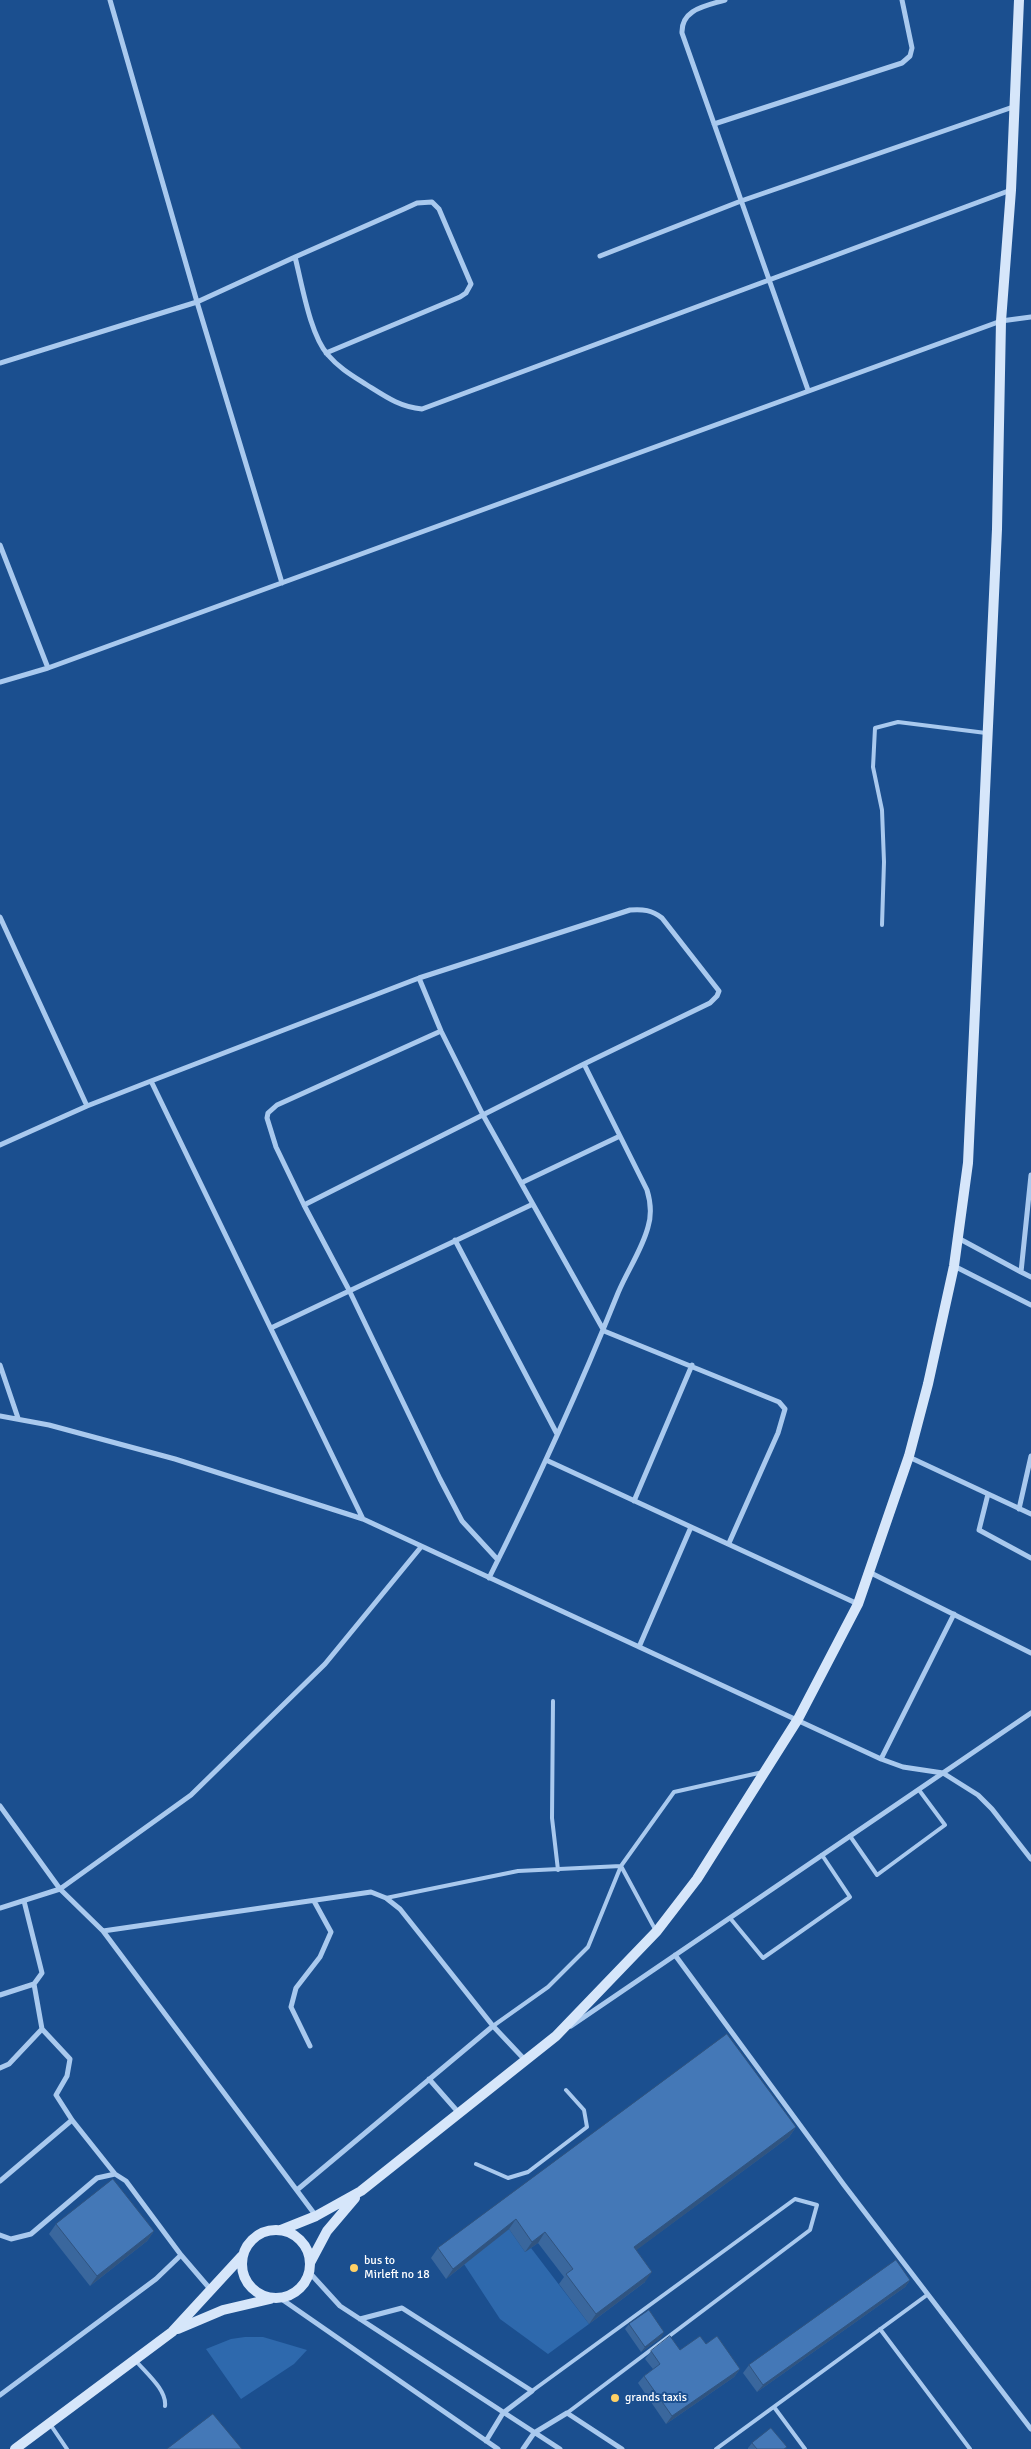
<!DOCTYPE html>
<html>
<head>
<meta charset="utf-8">
<style>
  body { margin:0 }
  canvas { display:block; background:#1b4f8f }
</style>
</head>
<body>
<canvas width="1031" height="2449"></canvas>
<script>
const g = document.querySelector('canvas').getContext('2d');
g.lineJoin = 'round';
function paint(path, color) {
  g.fillStyle = color;
  g.fill(path, 'evenodd');
}
function strokePath(path, color, width, dash) {
  g.strokeStyle = color;
  g.lineWidth = width;
  g.lineCap = dash ? 'butt' : 'round';
  g.setLineDash(dash || []);
  g.stroke(path);
}
function drawText(font, color, halo, rows, align = 'center') {
  g.font = font + ' Signika,sans-serif';
  g.lineWidth = 4;
  g.setLineDash([]);
  g.textBaseline = 'middle';
  g.strokeStyle = halo;
  g.fillStyle = color;
  for (const [text, x, y, turn = 0] of rows) {
    g.save();
    g.translate(x, y);
    g.rotate((+turn || 0) * Math.PI / 180);
    g.textAlign = isNaN(turn) ? turn : align;
    if (halo) g.strokeText(text, 0, 0);
    g.fillText(text, 0, 0);
    g.restore();
  }
}
const green = new Path2D(`
  M509,2229L525,2252L531,2248L589,2324L548,2354L500,2319L464,2264Z
  M245,2337H263L307,2350L294,2364L241,2399L206,2349L231,2339Z`);
const service = new Path2D(`
  M882,925L884,862L882,810L873,767L875,728L898,722L986,733
  M553,1701L552,1818L558,1870
  M850,1836L877,1875L945,1825L919,1790
  M386,1898L518,1871L621,1866L588,1947L548,1987L493,2026
  M730,1918L763,1958L850,1897L822,1855
  M656,1931L621,1866L674,1792L763,1772
  M476,2164L508,2178L528,2172L587,2127L584,2110L566,2090
  M880,2329L970,2449
  M136,2361C146,2373 167,2390 165,2406
  M532,2391L795,2199L817,2205L810,2230L567,2413
  M774,2407L805,2449
  M50,2424L67,2449
  M716,2449L927,2295`);
const minor = new Path2D(`
  M110,0L197,302L282,583
  M725,0C706,6 681,9 682,33L808,390
  M714,124L902,63L910,56L912,48L902,0
  M600,256L741,201L1013,107
  M295,257L404,209L417,203L432,202L439,209L471,284L466,293L460,297L326,353
  M0,363L197,302L295,257C302,284 310,335 328,355C339,368 353,376 367,385C386,397 400,407 422,409L1011,190
  M0,545L48,668
  M0,682L48,668L1001,321L1031,317
  M0,917L87,1106L151,1081
  M419,978L441,1031L483,1115L604,1331L779,1402L785,1409L778,1433L729,1543
  M441,1031L277,1105L268,1113L267,1118L276,1147L304,1205L349,1290L440,1479L462,1521L498,1560
  M0,1145L87,1106
  M1031,1175L1021,1272L1031,1277
  M521,1183L620,1136
  M304,1205L584,1064
  M958,1238L1021,1272
  M455,1240L557,1434
  M954,1266L1031,1305
  M271,1328L533,1204
  M0,1365L18,1418
  M0,1416L49,1425L175,1459L363,1519L881,1759L903,1767L943,1773L978,1795L992,1809L1031,1859
  M909,1457L1031,1514
  M546,1460L858,1604
  M988,1494L979,1530L1031,1558
  M634,1501L692,1365
  M1019,1509L1031,1456
  M363,1519L151,1081L419,978L630,910C643,909 652,910 662,918L719,991L717,996L710,1003L584,1064L647,1190C651,1203 652,1214 648,1227C642,1250 627,1271 618,1293C579,1390 536,1484 489,1578
  M869,1572L1031,1653
  M639,1647L691,1527
  M881,1759L954,1614
  M0,1806L60,1889L103,1931L316,2216
  M0,1908L60,1889L191,1795L325,1664L421,1547
  M103,1931L371,1892L386,1898L400,1909L493,2026L525,2060
  M675,1955L844,2185L1031,2429
  M34,1984L42,2029L70,2059L67,2076L56,2095L72,2120L115,2174
  M0,1995L34,1984L42,1973L24,1901
  M571,2026L1031,1713
  M310,2046L291,2007L296,1988L320,1957L331,1932L314,1901
  M0,2068L9,2064L42,2029
  M429,2079L458,2112
  M0,2181L72,2120
  M297,2190L493,2026
  M0,2235L11,2239L31,2234L97,2178L115,2174L126,2181L181,2255
  M309,2272L340,2306L560,2449
  M280,2298L498,2449
  M360,2319L402,2308L532,2391L503,2413L486,2441
  M0,2395L156,2279L181,2255L211,2290
  M523,2449L534,2433L567,2413L622,2449`);
const secondary = new Path2D(`
  M242 2264a34 34 0 1 1 68 0a34 34 0 1 1-68 0Z
  M281,2230L316,2216L361,2191L556,2036L657,1931L697,1879L798,1719L858,1604L909,1456L928,1384L954,1266L968,1163L997,529L1001,321L1011,190L1019,0
  M310,2263L327,2231L355,2198
  M178,2329L223,2310L270,2299
  M15,2449L172,2332L242,2256`);
const wall = new Path2D(`
  M727,2034L796,2127L789,2137L636,2250L645,2282L589,2324L559,2284L564,2277L538,2243L525,2252L509,2229L446,2279L431,2258L438,2248Z
  M56,2224L154,2231L147,2241L90,2286L49,2234Z
  M910,2280L905,2287L757,2392L743,2373L749,2365Z
  M629,2324L661,2338L641,2352L625,2329Z
  M706,2344L740,2369L734,2377L666,2424L638,2383L644,2376L653,2369L645,2359L651,2351L680,2350Z
  M752,2443L785,2449H748V2448Z`);
const shadedWall = new Path2D(`
  M796,2127L789,2137L627,2257L634,2247Z
  M516,2219L509,2229L446,2279L453,2269Z
  M154,2231L147,2241L90,2286L97,2276Z
  M545,2232L538,2243L525,2252L532,2242Z
  M652,2272L645,2282L589,2324L596,2314Z
  M910,2280L905,2287L757,2392L763,2385Z
  M664,2332L661,2338L641,2352L645,2347Z
  M740,2369L734,2377L666,2424L672,2416Z`);
const building = new Path2D(`
  M727,2034L796,2127L634,2247L652,2272L596,2314L566,2274L573,2269L545,2232L532,2242L516,2219L453,2269L438,2248Z
  M113,2179L154,2231L97,2276L56,2224Z
  M896,2260L910,2280L763,2385L749,2365Z
  M649,2310L664,2332L645,2347L629,2324Z
  M670,2336L680,2350L700,2336L706,2344L717,2336L740,2369L672,2416L644,2376L660,2364L651,2351Z
  M213,2414L242,2449H167Z
  M771,2428L787,2447L784,2449H757L752,2443Z`);
const markers = [
  [354,2268,5,"#ffd166"],
  [615,2398,5,"#ffd166"]
];
const poiNames = [
  ["bus to",364,2261],
  ["Mirleft no 18",364,2275],
  ["grands taxis",625,2398]
];
paint(green, '#2e69ad');
strokePath(service, '#a9c9ee', 4);
strokePath(minor, '#a9c9ee', 5);
strokePath(secondary, '#d6e6fa', 10);
paint(wall, '#3a679d');
paint(shadedWall, '#305480');
paint(building, '#4478b7');
strokePath(building, '#305480', 1);
for (const [x, y, r, color] of markers) {
  const dot = new Path2D();
  dot.arc(x, y, r, 0, 2 * Math.PI);
  g.fillStyle = color;
  g.fill(dot);
  strokePath(dot, '#1b4f8f', 2);
}
drawText('12px', '#fff', '#1b4f8f', poiNames, 'left');
</script>
</body>
</html>
